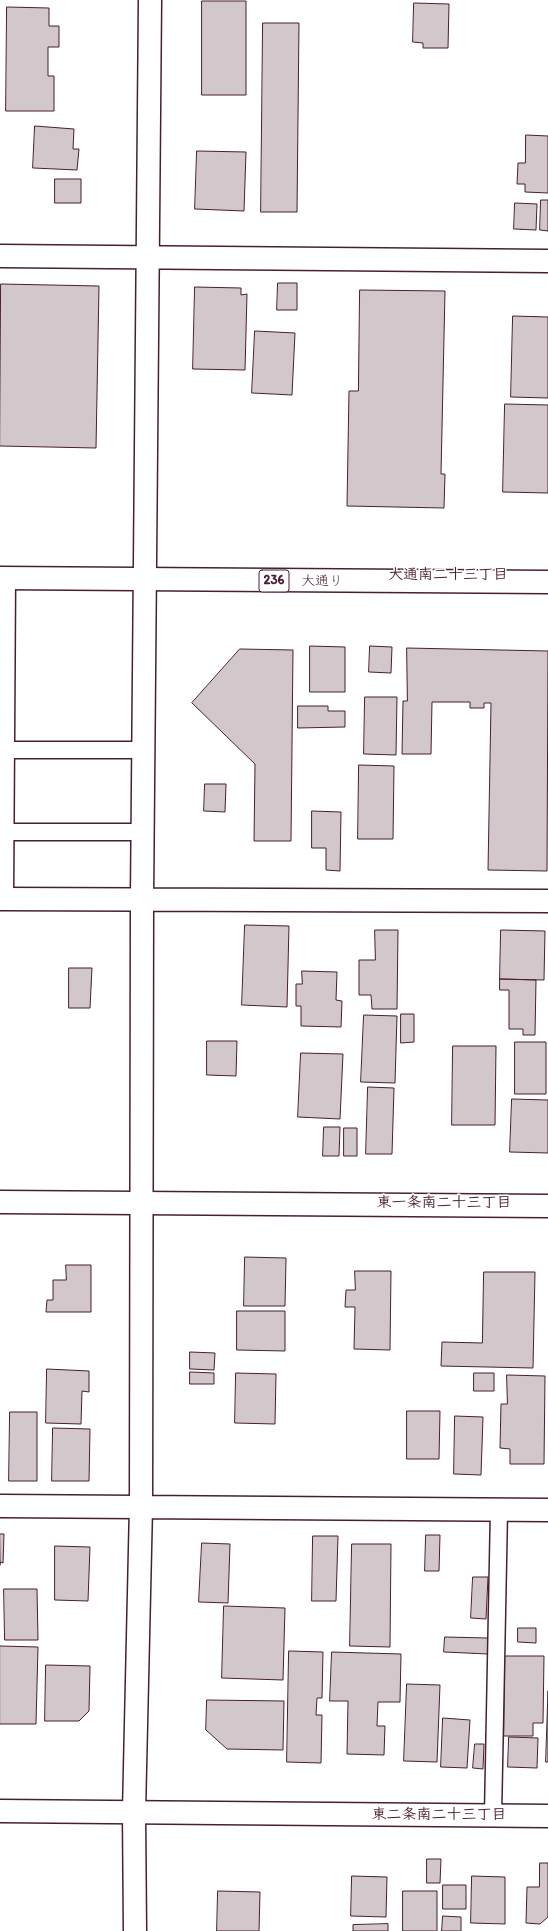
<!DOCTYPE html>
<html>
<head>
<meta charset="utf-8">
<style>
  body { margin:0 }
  canvas { display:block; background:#fff }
</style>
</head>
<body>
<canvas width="548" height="1931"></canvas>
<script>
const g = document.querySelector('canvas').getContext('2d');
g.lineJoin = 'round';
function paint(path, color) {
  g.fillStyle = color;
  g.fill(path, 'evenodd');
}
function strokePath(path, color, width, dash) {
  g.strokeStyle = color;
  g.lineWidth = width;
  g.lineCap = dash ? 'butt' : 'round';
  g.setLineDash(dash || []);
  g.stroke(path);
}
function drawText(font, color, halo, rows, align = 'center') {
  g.font = font + ' Itim,"Klee One",sans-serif';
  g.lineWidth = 3;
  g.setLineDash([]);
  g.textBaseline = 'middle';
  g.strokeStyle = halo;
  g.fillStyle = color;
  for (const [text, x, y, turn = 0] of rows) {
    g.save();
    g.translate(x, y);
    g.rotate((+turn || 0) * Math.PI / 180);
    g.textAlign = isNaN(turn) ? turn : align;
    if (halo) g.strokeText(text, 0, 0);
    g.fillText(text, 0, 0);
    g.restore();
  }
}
const building = new Path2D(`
  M202,1H246V95H202Z
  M414,3L449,4L448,48H423V43L413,42Z
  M7,7L49,8V26H59V47H48V76H54V111H6Z
  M263,23H299L297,212H261Z
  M35,126L74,129L73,149H79L77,170L33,168Z
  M526,135L548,136V193L525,192V184H517L518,163H525Z
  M197,151L246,152L244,211L195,209Z
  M55,179H81V203H55Z
  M541,200H548V231L540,230Z
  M515,203L537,204L536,230L514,229Z
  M278,283H297V310H277Z
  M1,284L99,286L96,448L0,446Z
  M195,287L241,288V295L247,294L245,370L193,369Z
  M360,290L445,291L441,474H445L444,508L347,506L349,391H358Z
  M513,316L548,317V398L511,397Z
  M255,331L295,333L292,395L252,393Z
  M505,404L548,405V493L503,492Z
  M310,646L345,647V692H310Z
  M370,646L392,647L391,673L369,672Z
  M407,648L548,651L547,871L488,870L491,703H484V708H470V702H432L431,754H402L403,701H407Z
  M240,649L293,650L291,841H254L255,764L192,703Z
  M365,697H397L396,755L364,754Z
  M298,706H328V711H345V727L298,728Z
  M359,765L394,766L393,839H358Z
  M205,784H226L225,812L204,811Z
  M312,811L341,812L340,871L326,870V848H312Z
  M245,925L289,926L287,1007L242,1005Z
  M375,930H398L397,1009H372L371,995H359V960H375Z
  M501,930L545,931L544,980L500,979Z
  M69,968H92L90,1008H69Z
  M302,971L337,972L336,1000L342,1001L341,1027L301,1026V1006H296V984H302Z
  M500,979L536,980L535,1035H523V1029H509V990H500Z
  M401,1014H414V1042L401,1043Z
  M364,1015L397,1016L395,1083L361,1082Z
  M207,1041H237L236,1076L207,1075Z
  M515,1042H546V1094H515Z
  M453,1046H496L495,1125H452Z
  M301,1053L343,1054L340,1119L298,1117Z
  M368,1087L394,1088L392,1154H366Z
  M512,1099L548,1100V1153L510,1152Z
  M324,1127H340L339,1156H323Z
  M344,1128H357V1156H344Z
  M245,1257L286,1258L285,1306H244Z
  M66,1265H91V1312H46L47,1300H53V1280H66Z
  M355,1271H391L390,1350L354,1349L355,1307H345L346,1290H355Z
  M484,1272H535L533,1368L441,1366L442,1342L482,1343Z
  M237,1311H285V1351L237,1350Z
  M190,1352L215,1353L214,1370L190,1369Z
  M47,1369L89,1371V1392L82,1391L81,1424L46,1423Z
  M190,1372L214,1373V1384H190Z
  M236,1373L276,1374L275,1424L235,1423Z
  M474,1373H494V1391H474Z
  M507,1375L545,1376L544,1464H510V1449L500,1448L501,1404H507Z
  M407,1411H440L439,1459H407Z
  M10,1412H37V1481H9Z
  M455,1416L483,1417L481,1475L454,1474Z
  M53,1428L90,1429L89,1481H52Z
  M0,1534H4L3,1563L0,1562V1565Z
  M426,1535H440L439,1571H425Z
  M313,1536H338L336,1601H312Z
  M202,1543L230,1544L228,1603L199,1602Z
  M352,1544H391L390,1647L350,1646Z
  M55,1546L90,1547L88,1601L55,1600Z
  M473,1577H488L486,1619L471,1618Z
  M4,1589H37L38,1640H5Z
  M224,1606L285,1608L283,1680L222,1678Z
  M518,1628H536V1643L518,1642Z
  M445,1637L488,1638V1654L444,1652Z
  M0,1646L38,1647L36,1724H0Z
  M289,1651L323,1652L322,1698H317L316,1715H322L321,1763L287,1762Z
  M332,1652L401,1654L400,1702H378L377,1726H385L384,1755L347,1754L348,1701H330Z
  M505,1656H544L543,1723H533V1736H504Z
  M46,1665L90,1666L89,1711L79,1721H45Z
  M407,1684L440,1685L437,1762L404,1761Z
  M548,1691V1762H546Z
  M207,1700L284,1701L283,1750L227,1749L206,1730Z
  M443,1718L470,1720L467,1768L441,1767Z
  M509,1737L538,1738L537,1768L508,1767Z
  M475,1744H484L483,1769L473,1768Z
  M427,1859H441L440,1883H427Z
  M540,1863H548V1917L540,1924L526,1923L527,1887H539Z
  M352,1876L387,1877L386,1917L351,1916Z
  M472,1876L505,1877V1924L471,1923Z
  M443,1885H466V1909H443Z
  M218,1891L260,1892L259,1931H217Z
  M403,1891H437V1931H403Z
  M443,1916L461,1917V1931H442Z
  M388,1924V1931H353V1925Z`);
const service = new Path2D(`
  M5,750H143
  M5,832H143
  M5,899L7,579
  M493,1816L499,1510`);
const minor = new Path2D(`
  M0,256L548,261
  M0,899L548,901
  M0,1506L548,1510
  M135,1931L134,1812L141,1506L142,899L150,0`);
const tertiary = new Path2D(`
  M0,1202L548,1206
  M0,1811L548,1816`);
const trunk = new Path2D(`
  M0,578L548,582`);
const shields = [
  [274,581,30]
];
const shieldNames = [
  ["236",274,581]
];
const streetNames = [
  ["大通り",322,581]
];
const neighbourhoodNames = [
  ["大通南二十三丁目",448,575],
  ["東一条南二十三丁目",444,1203],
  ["東二条南二十三丁目",439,1815]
];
paint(building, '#d2c7cb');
strokePath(building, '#4a1f2b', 1);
strokePath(service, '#4a1f2b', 19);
strokePath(minor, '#4a1f2b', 25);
strokePath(tertiary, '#4a1f2b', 25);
strokePath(trunk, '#4a1f2b', 25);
strokePath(service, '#fff', 16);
strokePath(minor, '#fff', 22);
strokePath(tertiary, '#fff', 22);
strokePath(trunk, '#fff', 22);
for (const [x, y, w] of shields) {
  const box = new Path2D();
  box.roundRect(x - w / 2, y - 11, w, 22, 3);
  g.fillStyle = '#fff';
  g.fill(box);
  strokePath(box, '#4a1f2b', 1);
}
drawText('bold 13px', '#4a1f2b', null, shieldNames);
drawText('14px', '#4a1f2b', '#fff', streetNames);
drawText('bold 15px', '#4a1f2b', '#fff', neighbourhoodNames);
</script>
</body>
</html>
